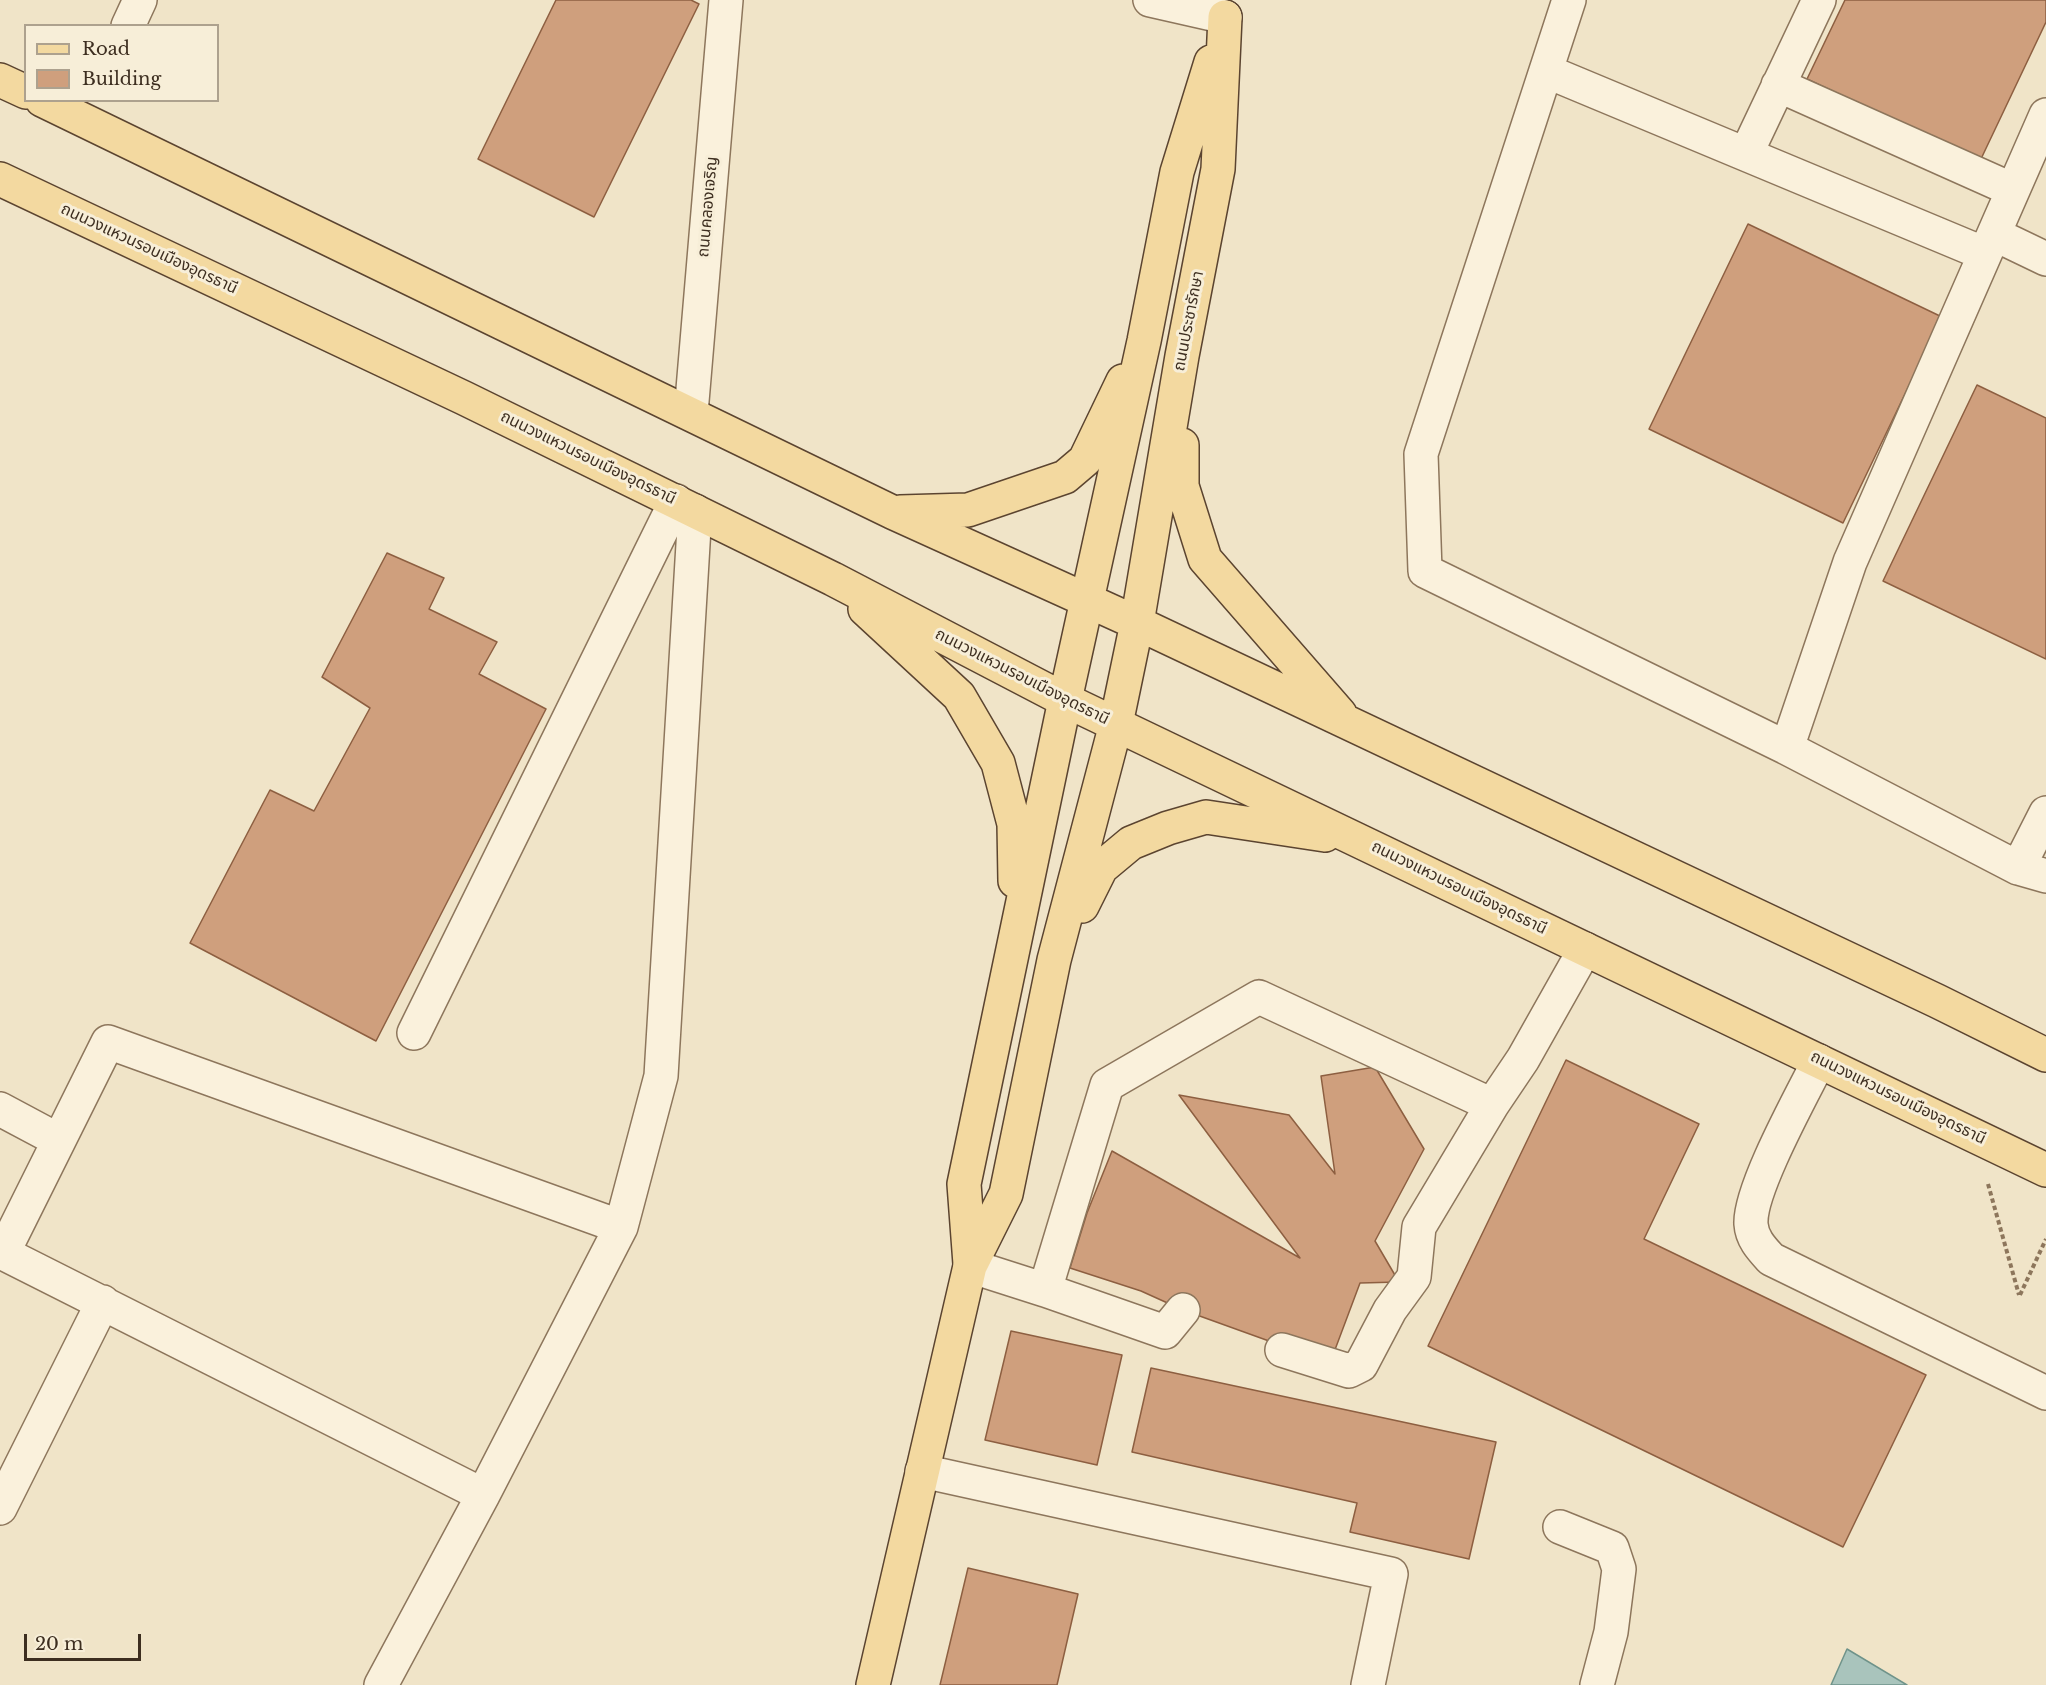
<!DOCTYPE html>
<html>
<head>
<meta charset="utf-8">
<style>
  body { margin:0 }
  #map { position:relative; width:2046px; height:1685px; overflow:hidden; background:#f0e4c8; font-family:"Libre Baskerville",serif }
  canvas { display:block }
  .legend { position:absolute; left:24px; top:24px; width:195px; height:78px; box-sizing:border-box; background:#f7eed8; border:2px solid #ada18e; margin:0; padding:8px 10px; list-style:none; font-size:18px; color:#3d2e20 }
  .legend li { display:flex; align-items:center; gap:12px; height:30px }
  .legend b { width:30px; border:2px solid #ada18e }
  .scale { position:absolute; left:24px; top:1634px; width:117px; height:27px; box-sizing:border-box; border:3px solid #3d2e20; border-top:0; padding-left:8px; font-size:18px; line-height:21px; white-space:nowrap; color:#3d2e20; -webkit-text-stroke:4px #f7eed8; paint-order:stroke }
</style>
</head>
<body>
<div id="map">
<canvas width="2046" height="1685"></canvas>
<ul class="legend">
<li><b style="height:8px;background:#f3d9a0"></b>Road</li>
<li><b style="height:16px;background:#cf9f7d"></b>Building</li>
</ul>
<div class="scale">20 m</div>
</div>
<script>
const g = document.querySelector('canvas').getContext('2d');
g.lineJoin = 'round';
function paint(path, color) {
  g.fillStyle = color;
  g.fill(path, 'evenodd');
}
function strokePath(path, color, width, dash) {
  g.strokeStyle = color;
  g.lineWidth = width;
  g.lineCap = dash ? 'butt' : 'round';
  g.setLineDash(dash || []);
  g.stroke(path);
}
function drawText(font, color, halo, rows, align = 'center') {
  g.font = font + ' "Libre Baskerville","Noto Sans Thai",serif';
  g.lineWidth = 6;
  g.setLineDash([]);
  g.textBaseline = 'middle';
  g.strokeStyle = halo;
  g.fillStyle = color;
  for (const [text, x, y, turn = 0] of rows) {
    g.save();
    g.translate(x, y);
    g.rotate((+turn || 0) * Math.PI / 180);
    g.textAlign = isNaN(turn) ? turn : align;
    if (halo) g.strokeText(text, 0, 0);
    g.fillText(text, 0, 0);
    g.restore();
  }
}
const water = new Path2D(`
  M1847,1649L1907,1685H1831Z`);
const building = new Path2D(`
  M556,0H691L699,4L594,217L478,159Z
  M1845,0H2046V22L1980,161L1807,79Z
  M1748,224L1942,317L1843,523L1649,429Z
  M1977,385L2046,418V659L1883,581Z
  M387,553L444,578L429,609L497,642L479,674L546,709L376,1041L190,943L270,790L314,811L370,708L322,677Z
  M1566,1060L1699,1124L1644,1239L1926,1375L1843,1547L1428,1346Z
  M1375,1067L1424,1149L1375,1241L1399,1282L1360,1283L1330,1363L1183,1310L1141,1291L1070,1268L1087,1213L1112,1151L1300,1258L1179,1095L1289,1115L1335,1174L1321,1076Z
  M1011,1331L1122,1355L1097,1465L985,1440Z
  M1151,1368L1496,1442L1469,1559L1350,1532L1357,1503L1132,1452Z
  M968,1568L1078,1594L1057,1685H940Z`);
const path = new Path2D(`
  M1988,1184L2019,1295
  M2020,1295L2046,1239`);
const minor = new Path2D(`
  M1150,0L1225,17
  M1569,0L1421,454L1425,571L1787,748L2018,868L2046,876
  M128,26L140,0
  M1546,71L1985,254
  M1778,85L2013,190
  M1746,154L1819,0
  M1994,234L2046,259
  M691,413L726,0
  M1787,748L1850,562L2046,115
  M2018,868L2046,813
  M414,1033L676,501
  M1819,1061C1802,1095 1749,1190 1751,1224C1752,1239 1762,1249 1771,1259L2046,1393
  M0,1109L58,1140
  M970,1266L1045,1290L1107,1085L1259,997L1492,1105L1523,1059L1585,949
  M1045,1290L1165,1332L1183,1310
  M1282,1350L1349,1371L1361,1365L1390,1310L1414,1277L1419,1227L1492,1105
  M922,1471L1391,1574L1368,1685
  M483,1495L3,1253L108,1042L621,1227
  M0,1508L103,1302
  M1560,1527L1612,1548L1619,1569L1611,1632L1597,1685
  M381,1685L483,1495L621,1227L661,1076L695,511`);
const major = new Path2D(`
  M0,80L26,92
  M42,100L892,512L1137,623L1937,1001L2046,1055
  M0,179L464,398L833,579L1065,700L2046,1170
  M1182,445V486L1205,559L1340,714
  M900,512L968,510L1065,477L1085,460L1123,381
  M865,609L959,696L998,763L1014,824L1015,881
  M1082,906L1101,868L1131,843L1168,828L1206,817L1325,835
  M970,1264L964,1184L1065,700L1144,341L1177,172L1211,62
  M873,1685L970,1266L1006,1194L1054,960L1116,724L1137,623L1182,356L1218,169L1225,17`);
const streetNames = [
  ["ถนนคลองเจริญ",708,207,-85],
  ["ถนนวงแหวนรอบเมืองอุดรธานี",149,249,25],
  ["ถนนประชารักษา",1189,321,-79],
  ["ถนนวงแหวนรอบเมืองอุดรธานี",588,458,26],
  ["ถนนวงแหวนรอบเมืองอุดรธานี",1022,677,27],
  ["ถนนวงแหวนรอบเมืองอุดรธานี",1459,888,26],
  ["ถนนวงแหวนรอบเมืองอุดรธานี",1898,1098,26]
];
paint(water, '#a9c4bc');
strokePath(water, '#6f938a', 1.5);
paint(building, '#cf9f7d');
strokePath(building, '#8d5f41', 1.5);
strokePath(minor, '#8d765c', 36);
strokePath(major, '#5b4430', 36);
strokePath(path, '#8d765c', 4, [4.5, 3]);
strokePath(minor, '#faf1dc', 33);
strokePath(major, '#f3d9a0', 33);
drawText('16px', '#3d2e20', '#f7eed8', streetNames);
</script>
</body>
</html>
